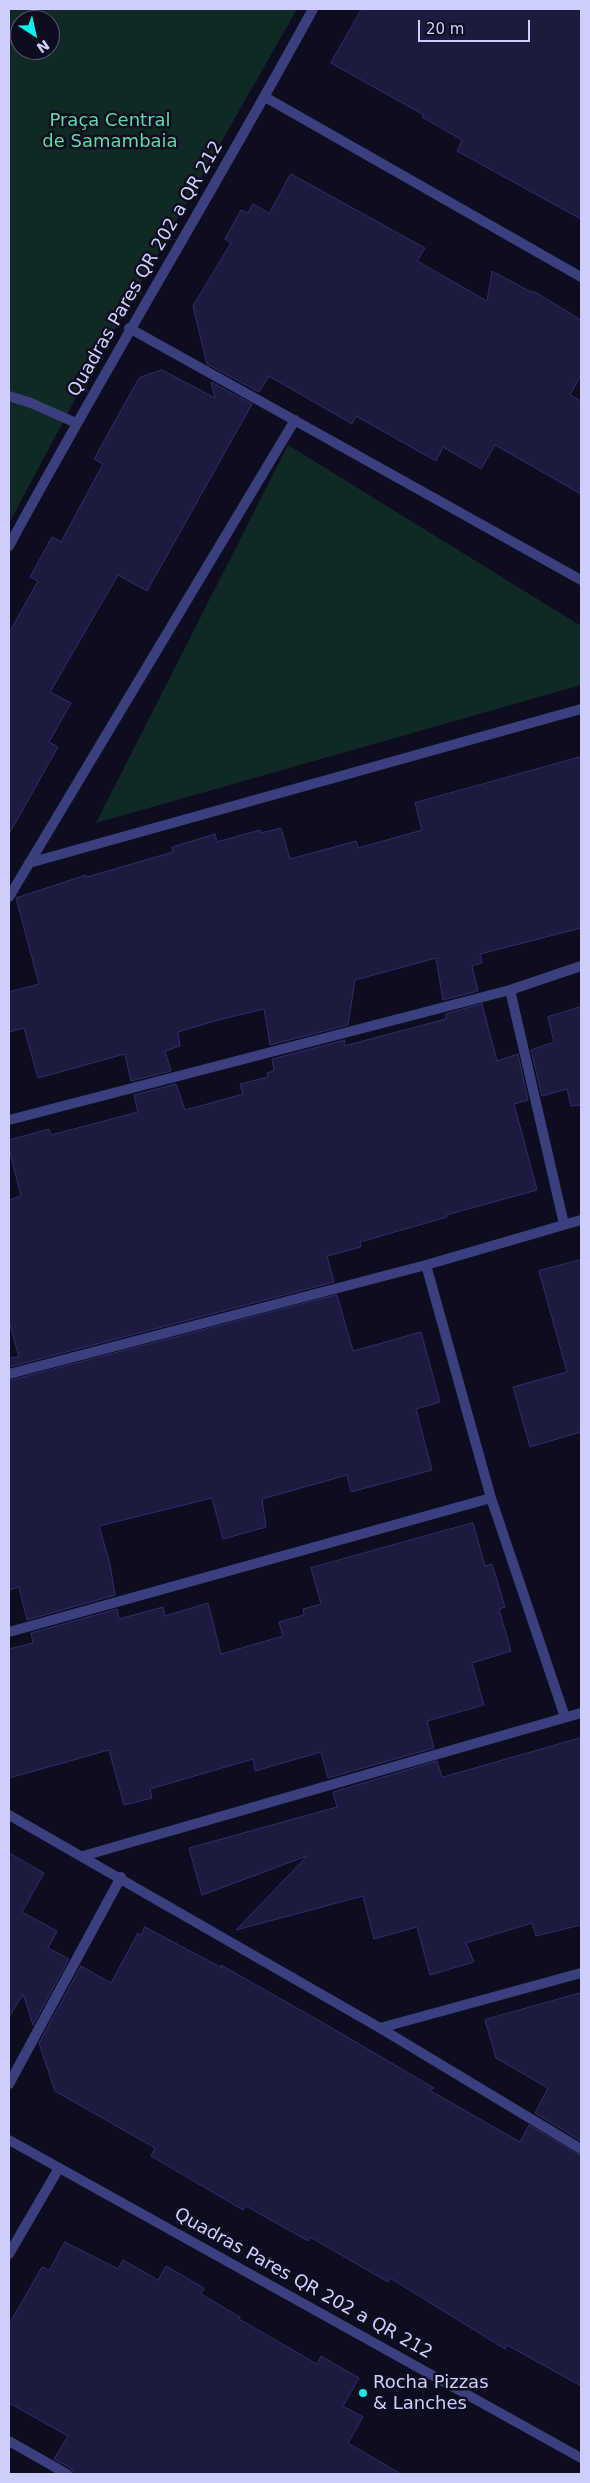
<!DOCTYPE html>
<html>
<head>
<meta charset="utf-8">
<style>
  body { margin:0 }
  #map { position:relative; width:590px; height:2483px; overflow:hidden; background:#0e0d20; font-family:"DejaVu Sans",sans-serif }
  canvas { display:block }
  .frame { position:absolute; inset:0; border:10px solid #cdcefe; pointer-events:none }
  .north { position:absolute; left:10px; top:10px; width:50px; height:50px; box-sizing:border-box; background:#0e0d20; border:1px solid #5a5a79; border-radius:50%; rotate:145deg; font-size:14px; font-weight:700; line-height:20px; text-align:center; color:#cdcefe }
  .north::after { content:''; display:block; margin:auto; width:18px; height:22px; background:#07f0e9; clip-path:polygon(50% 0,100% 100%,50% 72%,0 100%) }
  .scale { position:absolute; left:418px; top:20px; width:112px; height:22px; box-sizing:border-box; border:2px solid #cdcefe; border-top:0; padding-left:6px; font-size:15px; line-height:18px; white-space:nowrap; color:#cdcefe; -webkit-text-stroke:4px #0e0d20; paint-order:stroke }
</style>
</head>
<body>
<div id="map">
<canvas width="590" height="2483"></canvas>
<div class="frame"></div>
<div class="north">N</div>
<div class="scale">20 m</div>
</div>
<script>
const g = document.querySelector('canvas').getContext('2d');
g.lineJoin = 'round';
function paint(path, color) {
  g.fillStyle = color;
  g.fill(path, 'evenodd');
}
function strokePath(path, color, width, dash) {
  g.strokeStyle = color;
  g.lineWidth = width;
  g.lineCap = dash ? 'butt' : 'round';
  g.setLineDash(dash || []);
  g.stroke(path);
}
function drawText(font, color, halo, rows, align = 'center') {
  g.font = font + ' "DejaVu Sans",sans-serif';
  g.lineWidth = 5;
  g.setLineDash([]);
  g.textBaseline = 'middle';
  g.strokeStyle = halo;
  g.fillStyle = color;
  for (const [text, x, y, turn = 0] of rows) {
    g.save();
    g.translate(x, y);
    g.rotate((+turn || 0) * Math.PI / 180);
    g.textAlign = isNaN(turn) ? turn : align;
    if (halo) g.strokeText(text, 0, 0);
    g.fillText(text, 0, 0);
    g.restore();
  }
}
const green = new Path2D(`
  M9,9H297L79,392L9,523ZM20,20H50V50H20Z
  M288,445L581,626V685L96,823Z`);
const building = new Path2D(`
  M362,9H581V219L457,151L462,140L422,117L424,115L397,100L331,63Z
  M291,174L425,248L417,261L487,301L492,271L531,292H535L581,320V375L570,395L581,401V494L495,445L481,469L443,447L436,461L356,416L352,424L269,376L259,392L207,364L193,306L231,243L225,239L241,210L248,213L253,204L269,213Z
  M162,370L215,398L211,382L252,404L147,591L118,575L50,692L71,703L49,742L58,747L9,834V633L38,581L30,577L52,537L61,542L103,464L94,459L139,378Z
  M581,757V928L480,954L482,963L472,966L478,991L443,1000L436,958L355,980L348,1025L270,1045L264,1009L218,1020L178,1032L180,1046L165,1051L171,1071L131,1081L125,1054L38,1078L24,1028L9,1032V992L39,984L16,898L86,875L87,877L173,852L172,847L215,834L217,842L260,830L261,833L281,828L290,859L356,841L358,848L422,830L415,803Z
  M482,1004L497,1061L518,1054L528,1100L514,1104L537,1190L446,1215L447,1217L360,1242L361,1247L327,1256L334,1282L9,1367V1358L19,1357L9,1321V1200L21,1196L9,1149V1140L49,1129L51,1135L138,1112L134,1095L176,1084L185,1110L211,1103L243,1094L240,1084L268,1077L267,1073L274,1071L272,1059L345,1040L344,1046L446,1019V1014Z
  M581,1007V1105L571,1106L567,1089L542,1096L531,1050L554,1042L548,1017Z
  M581,1260V1432L530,1447L513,1387L567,1372L539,1271Z
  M337,1295L353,1351L421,1332L440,1402L416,1409L432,1470L351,1492L347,1475L262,1499L266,1527L223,1539L212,1498L99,1526L110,1564L115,1595L27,1620L19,1587L9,1590V1381Z
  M473,1523L485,1566L492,1564L505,1607L499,1609L511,1651L472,1663L484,1705L427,1721L434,1748L328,1778L321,1752L255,1771L253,1759L150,1789L152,1798L124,1805L109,1750L9,1778V1649L33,1643L31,1633L117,1609L119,1619L163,1607L165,1616L208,1603L221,1654L283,1636L279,1622L304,1615L303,1609L321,1604L311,1568Z
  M581,1738V1925L536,1936L532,1923L466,1943L474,1962L430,1975L417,1927L374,1939L363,1896L236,1930L307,1856L202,1895L189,1848L337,1807L333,1792L437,1761L442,1777Z
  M9,1853L44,1873L22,1912L57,1931L48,1948L69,1959L33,2025L23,1994L9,2017Z
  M145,1927L222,1968L221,1965L325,2024L434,2088L429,2090L520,2142L529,2125L581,2156V2386L507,2345L505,2349L390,2278L388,2282L310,2237L308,2241L246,2206L243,2210L151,2156L155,2148L55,2091L39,2043L81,1966L111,1983L138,1933L141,1935Z
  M581,1993V2141L535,2113L548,2088L496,2058L485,2020Z
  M65,2242L118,2269L123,2260L158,2280L166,2266L204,2288L201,2294L240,2317L239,2319L317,2364L321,2356L359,2378L343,2406L363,2417L348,2443L401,2474H74L71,2468L54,2459L68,2436L9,2403V2324L42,2267L49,2270Z`);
const service = new Path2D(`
  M9,396L31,403L76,423`);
const minor = new Path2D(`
  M265,97L581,277
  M129,328L581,580
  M29,863L581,709
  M9,897L295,420
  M510,990L564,1224
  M9,1120L510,990L581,966
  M426,1265L491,1498L565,1717
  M9,1374L426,1265L581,1220
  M9,1632L491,1498
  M9,1815L380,2028L581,2149
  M83,1856L581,1713
  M380,2028L581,1973
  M9,2084L121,1877
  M9,2254L59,2168
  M9,2441L67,2474`);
const tertiary = new Path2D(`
  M9,546C107,365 214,190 313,9
  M9,2140L581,2458`);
const markers = [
  [363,2393,5,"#07f0e9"]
];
const parkNames = [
  ["Praça Central",110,121],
  ["de Samambaia",110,142]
];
const streetNames = [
  ["Quadras Pares QR 202 a QR 212",146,269,-60],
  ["Quadras Pares QR 202 a QR 212",303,2284,29]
];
const poiNames = [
  ["Rocha Pizzas",373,2383],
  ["& Lanches",373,2404]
];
paint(green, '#112925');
paint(building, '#1d1a40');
strokePath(building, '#312d6b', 1);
strokePath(service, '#3a407d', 10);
strokePath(minor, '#3a407d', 10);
strokePath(tertiary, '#3a407d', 10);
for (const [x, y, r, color] of markers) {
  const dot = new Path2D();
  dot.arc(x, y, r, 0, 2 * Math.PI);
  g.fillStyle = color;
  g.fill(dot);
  strokePath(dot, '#0e0d20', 2);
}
drawText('18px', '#5cdbab', '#0e0d20', parkNames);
drawText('18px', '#cdcefe', '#0e0d20', streetNames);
drawText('18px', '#cdcefe', '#0e0d20', poiNames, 'left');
</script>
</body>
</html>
